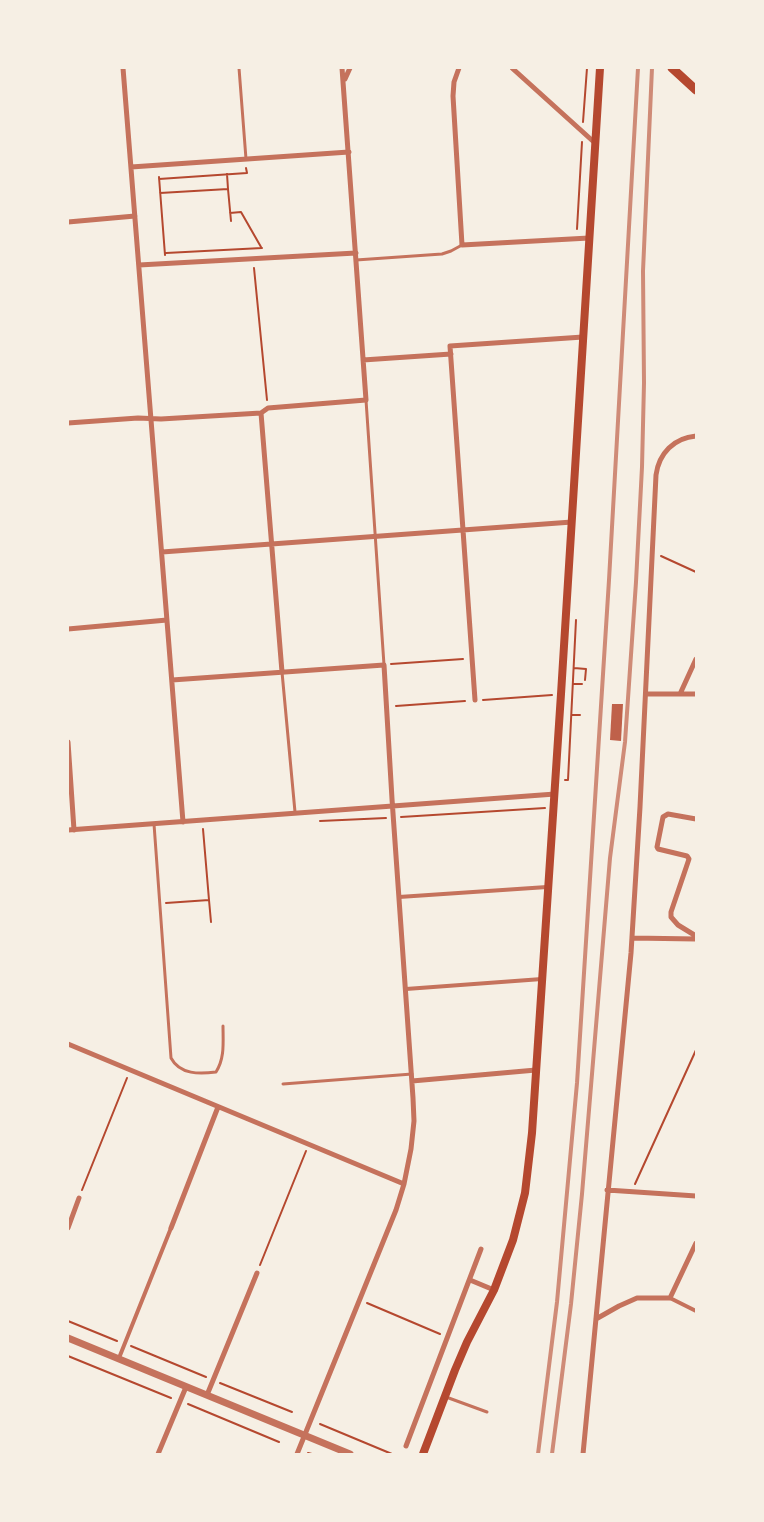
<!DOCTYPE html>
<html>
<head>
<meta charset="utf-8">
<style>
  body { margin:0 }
  #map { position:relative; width:764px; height:1522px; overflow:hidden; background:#f6efe4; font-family:"Libre Baskerville",serif }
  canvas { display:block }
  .frame { position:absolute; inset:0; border:69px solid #f6efe4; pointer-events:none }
</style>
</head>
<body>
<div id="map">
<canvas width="764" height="1522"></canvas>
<div class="frame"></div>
</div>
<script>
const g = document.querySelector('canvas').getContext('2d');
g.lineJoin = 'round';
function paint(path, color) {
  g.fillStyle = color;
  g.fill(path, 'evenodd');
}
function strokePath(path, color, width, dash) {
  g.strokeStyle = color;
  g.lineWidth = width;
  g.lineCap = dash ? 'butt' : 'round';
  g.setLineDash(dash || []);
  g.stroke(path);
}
const building = new Path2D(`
  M612,704H623L621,741L610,740Z`);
const path = new Path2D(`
  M583,122L587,68
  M227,174L228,189
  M159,177L165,255
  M159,179L247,173L246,168
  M160,193L228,189L231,221
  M230,213L241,212L261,247
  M577,229L582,142
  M166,253L262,248
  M254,268L267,400
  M661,556L696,572
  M391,664L463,659
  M574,668L586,669L585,680
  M574,684H582
  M483,700L552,695
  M396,706L465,701
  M572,715H580
  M565,780H568L576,620
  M401,817L545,808
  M320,821L386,818
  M209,900L211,922
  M166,903L209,900L203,829
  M635,1184L696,1050
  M82,1190L127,1078
  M260,1265L306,1151
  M367,1303L440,1334
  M68,1321L117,1341
  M131,1346L206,1377
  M68,1356L171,1398
  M220,1383L292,1412
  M188,1404L279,1442
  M320,1424L392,1454
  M308,1453L312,1454`);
const service = new Path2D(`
  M239,68L246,159
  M356,260L442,254L451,251L462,245
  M366,400L384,665
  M282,672L295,812
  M154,824L171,1058C180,1075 200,1074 216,1072C225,1058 223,1042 223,1026
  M283,1084L412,1074
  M446,1397L487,1412`);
const pedestrian = new Path2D(`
  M399,897L547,887
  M406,989L542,979
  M670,1298L696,1311
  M119,1358L171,1228`);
const minor = new Path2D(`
  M123,68L183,822
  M459,68L454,82L453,96L462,245L589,238
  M512,68L595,143
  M345,79L350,68
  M131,167L349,152
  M68,222L135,216
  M139,265L356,253
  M363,360L451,354
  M261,413L282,672
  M68,423L138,418L161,419L261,413L268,408L366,400L342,68
  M162,552L572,522
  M68,629L167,620
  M172,680L384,665L392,799L413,1098L414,1121L411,1149L404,1184L396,1210L297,1454
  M646,694H696
  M680,694L696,659
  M475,700L450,346L583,337
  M68,742L74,830
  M696,819L668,814L663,817L657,847L658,849L687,856L689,859L671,912V917L678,925L696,936
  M68,830L555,794
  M632,938L696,939
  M68,1044L404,1184
  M412,1081L536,1070
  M607,1190L696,1196
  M68,1228L79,1198
  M171,1228L218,1107
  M470,1280L494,1290
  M596,1319L619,1306L637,1298H670L696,1243
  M207,1395L257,1273
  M406,1446L481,1249
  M158,1454L186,1387
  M583,1454L631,953L640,807L656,475C659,453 674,438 696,436`);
const tertiary = new Path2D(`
  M68,1338L350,1454`);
const secondary = new Path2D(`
  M423,1454L455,1370L467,1342L494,1290L513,1240L525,1193L532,1133L561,694L600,68`);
const primary = new Path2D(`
  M672,68L696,90`);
const rail = new Path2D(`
  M538,1454L557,1302L577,1083L609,580L638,68
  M552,1454L571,1304L582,1194L610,858L625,742L636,582L642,467L644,383L643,271L652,68`);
paint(building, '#bf614a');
strokePath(path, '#b5482f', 2);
strokePath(service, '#c5725c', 3);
strokePath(pedestrian, '#c5725c', 4);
strokePath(minor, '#c5725c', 5);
strokePath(tertiary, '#c5725c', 7);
strokePath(secondary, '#b5482f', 8);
strokePath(primary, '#b5482f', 9);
strokePath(rail, '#cf8b77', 4);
</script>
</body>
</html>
